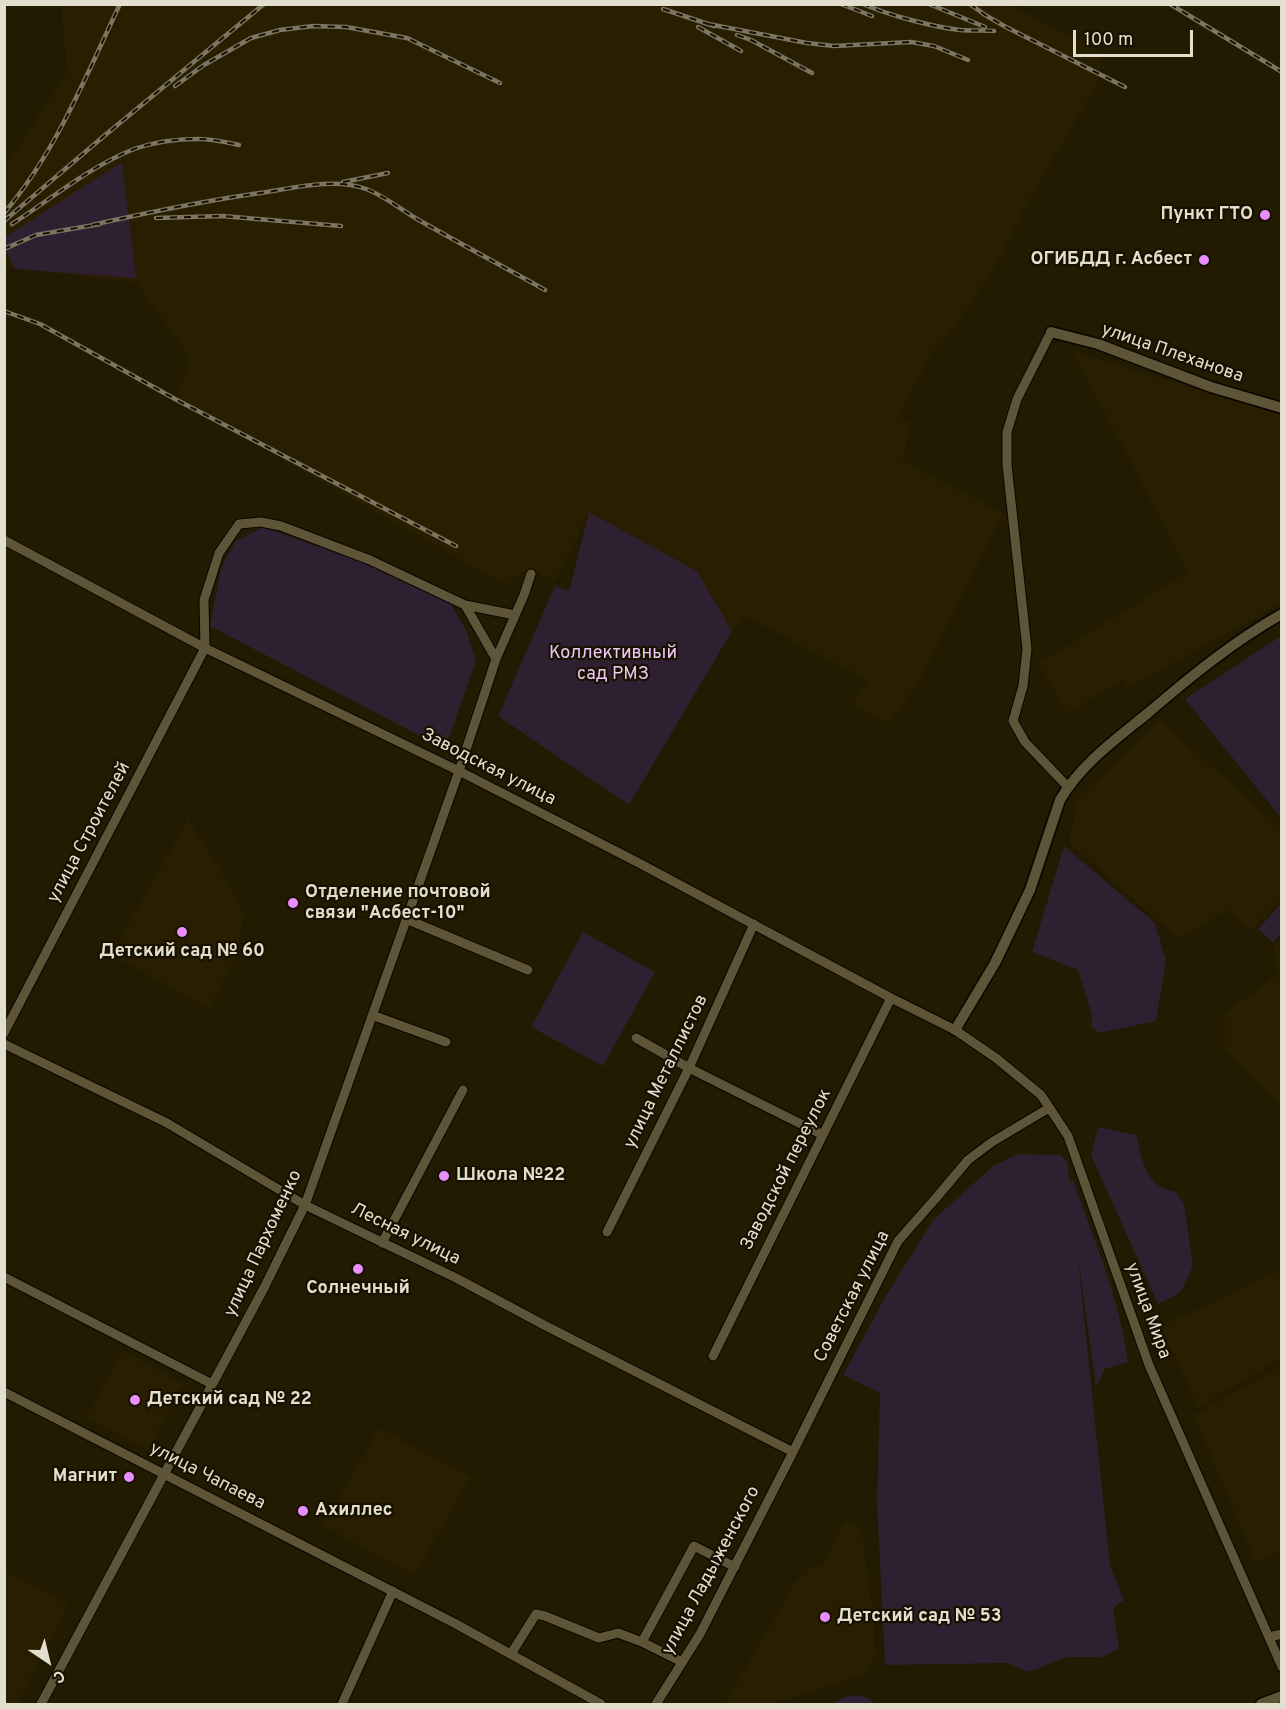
<!DOCTYPE html>
<html>
<head>
<meta charset="utf-8">
<style>
  body { margin:0 }
  #map { position:relative; width:1286px; height:1709px; overflow:hidden; background:#221a01; font-family:Overpass,sans-serif }
  canvas { display:block }
  .frame { position:absolute; inset:0; border:6px solid #e3dfcf; pointer-events:none }
  .north { position:absolute; left:18px; top:1631px; width:60px; height:60px; -webkit-text-stroke:4px #181100; paint-order:stroke; rotate:145deg; font-size:16px; font-weight:700; line-height:24px; text-align:center; color:#e3dfcf }
  .north::after { content:''; display:block; margin:auto; width:21px; height:27px; background:#e3dfcf; clip-path:polygon(50% 0,100% 100%,50% 72%,0 100%) }
  .scale { position:absolute; left:1073px; top:30px; width:120px; height:27px; box-sizing:border-box; border:3px solid #e3dfcf; border-top:0; padding-left:8px; font-size:18px; line-height:21px; white-space:nowrap; color:#e3dfcf; -webkit-text-stroke:4px #181100; paint-order:stroke }
</style>
</head>
<body>
<div id="map">
<canvas width="1286" height="1709"></canvas>
<div class="frame"></div>
<div class="north">С</div>
<div class="scale">100 m</div>
</div>
<script>
const g = document.querySelector('canvas').getContext('2d');
g.lineJoin = 'round';
function paint(path, color) {
  g.fillStyle = color;
  g.fill(path, 'evenodd');
}
function strokePath(path, color, width, dash) {
  g.strokeStyle = color;
  g.lineWidth = width;
  g.lineCap = dash ? 'butt' : 'round';
  g.setLineDash(dash || []);
  g.stroke(path);
}
function drawText(font, color, halo, rows, align = 'center') {
  g.font = font + ' Overpass,sans-serif';
  g.lineWidth = 4.5;
  g.setLineDash([]);
  g.textBaseline = 'middle';
  g.strokeStyle = halo;
  g.fillStyle = color;
  for (const [text, x, y, turn = 0] of rows) {
    g.save();
    g.translate(x, y);
    g.rotate((+turn || 0) * Math.PI / 180);
    g.textAlign = isNaN(turn) ? turn : align;
    if (halo) g.strokeText(text, 0, 0);
    g.fillText(text, 0, 0);
    g.restore();
  }
}
const built = new Path2D(`
  M1009,4L1101,53L1099,81L1029,200L996,266L956,326L932,353L898,416L912,424L902,461L1003,513L920,681L889,724L852,704L868,680L744,616L732,631L697,571L589,512L555,581L529,568L506,585L175,399L191,359L137,283L5,267V167L67,72L61,5Z
  M1073,352L1281,415L1282,603L1128,688L1123,680L1068,713L1038,664L1188,572Z
  M1160,721L1281,828V899L1250,931L1228,910L1178,938L1069,843L1078,798Z
  M188,819L221,871L244,913L238,952L209,1008L111,955Z
  M1281,937V971L1278,975L1282,979V1102L1279,1103L1225,1048V1013L1277,975L1274,945Z
  M1281,1270V1359L1198,1407L1161,1326Z
  M123,1351L184,1384L147,1450L86,1417Z
  M1281,1366V1550L1256,1563L1194,1415Z
  M379,1428L470,1477L415,1575L323,1526Z
  M844,1521L862,1530L871,1601L876,1607L874,1622L875,1657L862,1675L800,1696L769,1704H725L794,1584L815,1564L822,1567Z
  M4,1571L69,1605L17,1704H5Z`);
const green = new Path2D(`
  M122,162L136,278L15,269L5,249V237Z
  M589,512L697,571L732,631L629,805L498,716L555,586L569,591Z
  M262,527L363,562L451,604L467,632L476,661L445,749L210,626L221,568L235,542Z
  M1281,636V818L1185,699Z
  M1064,846L1155,923L1166,961L1156,1021L1099,1033L1091,1026L1092,1015L1078,970L1032,952Z
  M1281,904V934L1273,943L1258,929Z
  M583,932L655,972L603,1066L531,1027Z
  M1098,1127L1136,1135C1139,1142 1139,1148 1141,1155C1146,1175 1155,1189 1176,1192L1184,1204L1193,1266L1180,1293L1158,1304L1091,1155Z
  M1018,1154L1060,1155L1067,1161L1070,1184L1073,1180C1094,1239 1120,1300 1128,1362L1105,1369L1096,1387L1077,1249L1110,1566L1124,1600L1113,1608L1119,1649L1102,1657H1067L1029,1672L1006,1663L885,1665L877,1502L880,1393L843,1375L887,1294L933,1220L993,1166Z
  M857,1695L868,1698L876,1704H832L847,1696Z`);
const minor = new Path2D(`
  M1051,332L1017,399L1007,432V465L1027,649L1023,686L1013,721L1025,742L1068,787
  M4,540L205,648L459,771L637,862L891,998L955,1030L996,1058L1041,1095L1068,1136L1149,1365L1282,1667
  M465,605L515,615
  M406,919L528,970
  M372,1015L446,1042
  M4,1033L205,648L204,600L219,553L239,524L261,522L281,526L370,560L465,605L496,659
  M636,1038L689,1068L823,1135
  M4,1044L167,1123L305,1205L458,1279L544,1325L793,1452
  M607,1232L689,1068L754,924
  M382,1243L463,1090
  M4,1277L212,1384
  M713,1356L891,998
  M4,1392L456,1624L601,1704
  M1269,1637L1282,1634
  M511,1654L536,1614L545,1616L599,1638L618,1633L642,1642
  M682,1662L642,1642L694,1546L735,1567
  M41,1704L264,1288L305,1205L459,771L496,659L524,595L531,574
  M342,1704L393,1591
  M656,1704L700,1634L793,1452L898,1241L936,1198L968,1160L992,1142L1049,1108`);
const tertiary = new Path2D(`
  M1051,332L1098,344L1211,387L1282,408
  M955,1030L995,963L1030,890L1060,800C1081,764 1116,739 1148,713C1190,677 1234,641 1282,614
  M1261,1704L1282,1696`);
const rail = new Path2D(`
  M841,4L872,16
  M863,4C888,15 933,27 960,30C971,31 983,30 994,31
  M929,4L985,27
  M970,4L985,15L1006,27L1125,87
  M1170,4L1282,72
  M663,9L714,26
  M708,24L807,43L834,46L911,42L934,46L968,60
  M698,27L741,51
  M737,35L751,40L812,73
  M175,86L204,65L251,38L280,30L313,26L346,27L407,38L500,83
  M343,182L388,173
  M4,213C56,152 86,76 120,4
  M156,218L222,216L341,226
  M4,221L104,136L264,4
  M12,224C51,199 91,166 134,149C154,142 177,139 198,139C212,139 226,142 239,145
  M92,225C150,212 208,200 267,192C298,187 335,178 366,189C385,196 400,209 417,219C459,243 502,266 545,290
  M4,249L36,235L100,224
  M4,311L40,324L175,399L456,546`);
const markers = [
  [1265,215,6,"#e98efe"],
  [1204,260,6,"#e98efe"],
  [293,903,6,"#e98efe"],
  [182,932,6,"#e98efe"],
  [444,1176,6,"#e98efe"],
  [358,1269,6,"#e98efe"],
  [135,1400,6,"#e98efe"],
  [129,1477,6,"#e98efe"],
  [303,1511,6,"#e98efe"],
  [825,1617,6,"#e98efe"]
];
const poiNames = [
  ["Пункт ГТО",1253,215,"right"],
  ["ОГИБДД г. Асбест",1192,260,"right"],
  ["Отделение почтовой",305,893],
  ["связи \"Асбест-10\"",305,914],
  ["Детский сад № 60",182,952,"center"],
  ["Школа №22",456,1176],
  ["Солнечный",358,1289,"center"],
  ["Детский сад № 22",147,1400],
  ["Магнит",117,1477,"right"],
  ["Ахиллес",315,1511],
  ["Детский сад № 53",837,1617]
];
const streetNames = [
  ["улица Плеханова",1172,354,19],
  ["Заводская улица",488,768,27],
  ["улица Строителей",90,833,-62],
  ["улица Металлистов",667,1072,-64],
  ["Заводской переулок",787,1170,-63],
  ["Лесная улица",405,1235,26],
  ["улица Пархоменко",264,1244,-65],
  ["Советская улица",853,1297,-63],
  ["улица Мира",1147,1311,70],
  ["улица Чапаева",207,1477,27],
  ["улица Ладыженского",712,1571,-62]
];
const parkNames = [
  ["Коллективный",613,654],
  ["сад РМЗ",613,675]
];
paint(built, '#291f00');
paint(green, '#2e2031');
strokePath(minor, '#0b0500', 11);
strokePath(tertiary, '#0b0500', 13);
strokePath(minor, '#5e5539', 9);
strokePath(tertiary, '#5e5539', 10);
strokePath(rail, '#7c7561', 4.5);
strokePath(rail, '#181100', 2, [7]);
for (const [x, y, r, color] of markers) {
  const dot = new Path2D();
  dot.arc(x, y, r, 0, 2 * Math.PI);
  g.fillStyle = color;
  g.fill(dot);
  strokePath(dot, '#181100', 2);
}
drawText('bold 18px', '#e3dfcf', '#181100', poiNames, 'left');
drawText('18px', '#e3dfcf', '#181100', streetNames);
drawText('18px', '#edc7f6', '#181100', parkNames);
</script>
</body>
</html>
